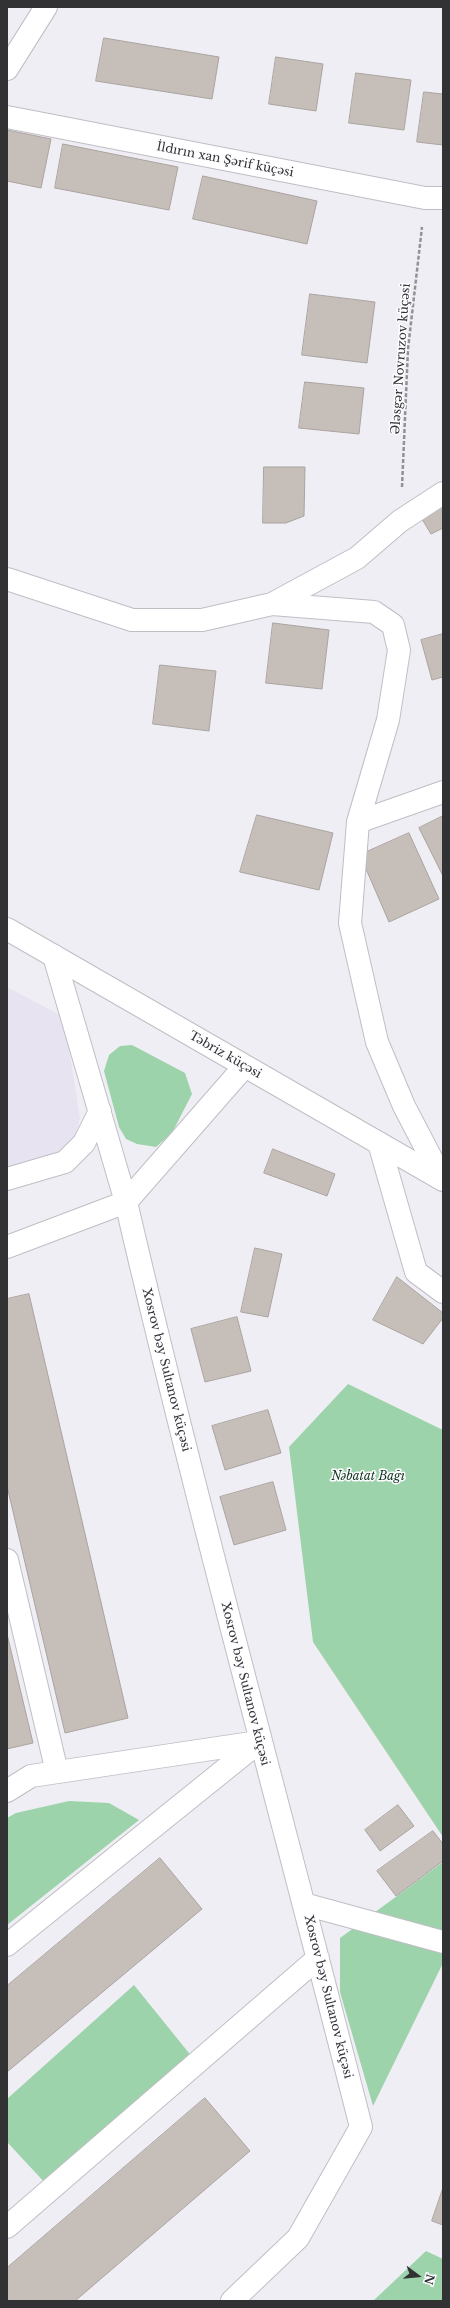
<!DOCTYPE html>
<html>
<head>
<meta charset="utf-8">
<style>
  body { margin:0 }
  #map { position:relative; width:450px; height:2308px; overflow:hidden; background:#f0eef5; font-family:"Libre Baskerville",serif }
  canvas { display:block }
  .frame { position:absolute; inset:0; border:8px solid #323134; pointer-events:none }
  .north { position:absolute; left:398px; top:2256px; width:40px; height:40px; -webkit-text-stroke:3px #fdfcff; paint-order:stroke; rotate:106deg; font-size:11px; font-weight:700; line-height:16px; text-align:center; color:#323134 }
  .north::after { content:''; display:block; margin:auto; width:14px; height:18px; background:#323134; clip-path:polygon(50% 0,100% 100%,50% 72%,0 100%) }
</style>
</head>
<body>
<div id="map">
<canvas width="450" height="2308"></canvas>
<div class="frame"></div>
<div class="north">N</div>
</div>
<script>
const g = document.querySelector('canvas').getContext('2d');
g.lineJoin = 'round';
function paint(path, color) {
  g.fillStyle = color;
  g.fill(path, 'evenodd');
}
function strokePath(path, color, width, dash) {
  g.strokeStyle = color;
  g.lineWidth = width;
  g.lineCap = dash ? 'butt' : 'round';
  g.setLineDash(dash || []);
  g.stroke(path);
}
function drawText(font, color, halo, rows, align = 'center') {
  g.font = font + ' "Libre Baskerville",serif';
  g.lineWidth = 3;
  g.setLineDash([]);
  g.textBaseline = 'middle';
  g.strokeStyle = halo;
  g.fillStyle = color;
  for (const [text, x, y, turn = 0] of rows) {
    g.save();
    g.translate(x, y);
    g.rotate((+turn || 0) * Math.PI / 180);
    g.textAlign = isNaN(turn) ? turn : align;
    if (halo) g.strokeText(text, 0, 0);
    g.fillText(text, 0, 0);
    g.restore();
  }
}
const built = new Path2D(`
  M7,987L64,1017L80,1118L74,1142L64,1158L7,1171Z`);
const green = new Path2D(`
  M132,1045L185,1073L192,1094L172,1133L156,1147L137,1144L126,1139L119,1127L104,1071L109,1055L120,1046Z
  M348,1384L443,1430V1837L313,1642L289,1447Z
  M69,1801L109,1803L139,1820L7,1925V1818L16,1813Z
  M443,1862V1963L373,2106L340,1992V1938Z
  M134,1985L193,2058L48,2186L7,2142V2099Z
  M426,2251L443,2259V2301H373Z`);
const building = new Path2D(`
  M104,38L219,57L212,99L96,81Z
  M276,57L323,64L316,111L269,104Z
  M356,73L411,80L404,130L349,123Z
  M424,92L443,94V145L417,142Z
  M7,130L51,139L41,188L7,181Z
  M63,144L178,167L169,210L55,188Z
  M203,176L317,201L307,244L193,219Z
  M310,294L375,302L367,363L302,355Z
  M305,382L364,388L359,434L299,428Z
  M264,467H305L304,516L286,523H263Z
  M443,500V528L431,534L419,514Z
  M273,623L329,630L322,689L266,683Z
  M443,634V677L432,680L421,640Z
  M160,665L216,671L209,731L153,724Z
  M257,815L333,833L319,890L240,872Z
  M443,816V876L419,828Z
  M409,833L439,899L389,922L360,855Z
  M273,1149L335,1174L327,1196L264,1173Z
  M255,1248L282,1254L268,1317L241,1312Z
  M397,1277L443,1313V1318L423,1344L373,1320Z
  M29,1294L128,1718L65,1733L7,1486V1299Z
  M237,1317L251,1371L205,1382L191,1329Z
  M268,1410L281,1453L225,1470L212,1426Z
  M273,1482L286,1530L234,1545L220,1497Z
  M7,1634L33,1743L7,1749Z
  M398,1805L414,1826L380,1851L365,1830Z
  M433,1831L443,1844V1861L396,1896L377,1871Z
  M160,1858L202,1909L7,2072V1986Z
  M205,2098L250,2151L75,2301H7V2268Z
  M443,2188V2225L432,2221Z`);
const path = new Path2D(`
  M402,487L408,349L422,227`);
const minor = new Path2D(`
  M7,69L46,7
  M7,117L425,198H443
  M7,579L132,620H202L272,604L357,558L400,521L443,493
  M272,604L374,612L393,625L399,650L388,720L358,822
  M443,792L358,822L350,923L377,1042L404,1106L442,1179L443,1178
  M379,1143L416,1272L443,1292
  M7,1179L65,1162L84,1143L100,1111
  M7,1247L126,1202L54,956
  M7,1560L57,1772
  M7,1791L31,1776L258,1742
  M304,1904L443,1942
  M7,1945L259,1742
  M7,2227L318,1958
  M232,2301L298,2238L361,2127C283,1819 198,1512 126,1202L244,1067`);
const major = new Path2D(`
  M7,929L443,1180`);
const streetNames = [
  ["İldırın xan Şərif küçəsi",225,160,11],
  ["Ələsgər Novruzov küçəsi",401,359,-86],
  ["Təbriz küçəsi",225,1055,30],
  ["Xosrov bəy Sultanov küçəsi",166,1370,76],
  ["Xosrov bəy Sultanov küçəsi",245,1684,76],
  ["Xosrov bəy Sultanov küçəsi",328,1997,76]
];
const parkNames = [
  ["Nəbatat Bağı",368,1477]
];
paint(built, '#e8e3f1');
paint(green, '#9cd3ab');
paint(building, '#c5beb9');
strokePath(building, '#aaa39f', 1);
strokePath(minor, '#c0bec5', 24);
strokePath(major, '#c0bec5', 24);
strokePath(path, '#939196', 2.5, [4, 2]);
strokePath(minor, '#fff', 22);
strokePath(major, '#fff', 22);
drawText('12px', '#323134', '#fdfcff', streetNames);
drawText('italic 12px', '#0f321c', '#fdfcff', parkNames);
</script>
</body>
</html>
